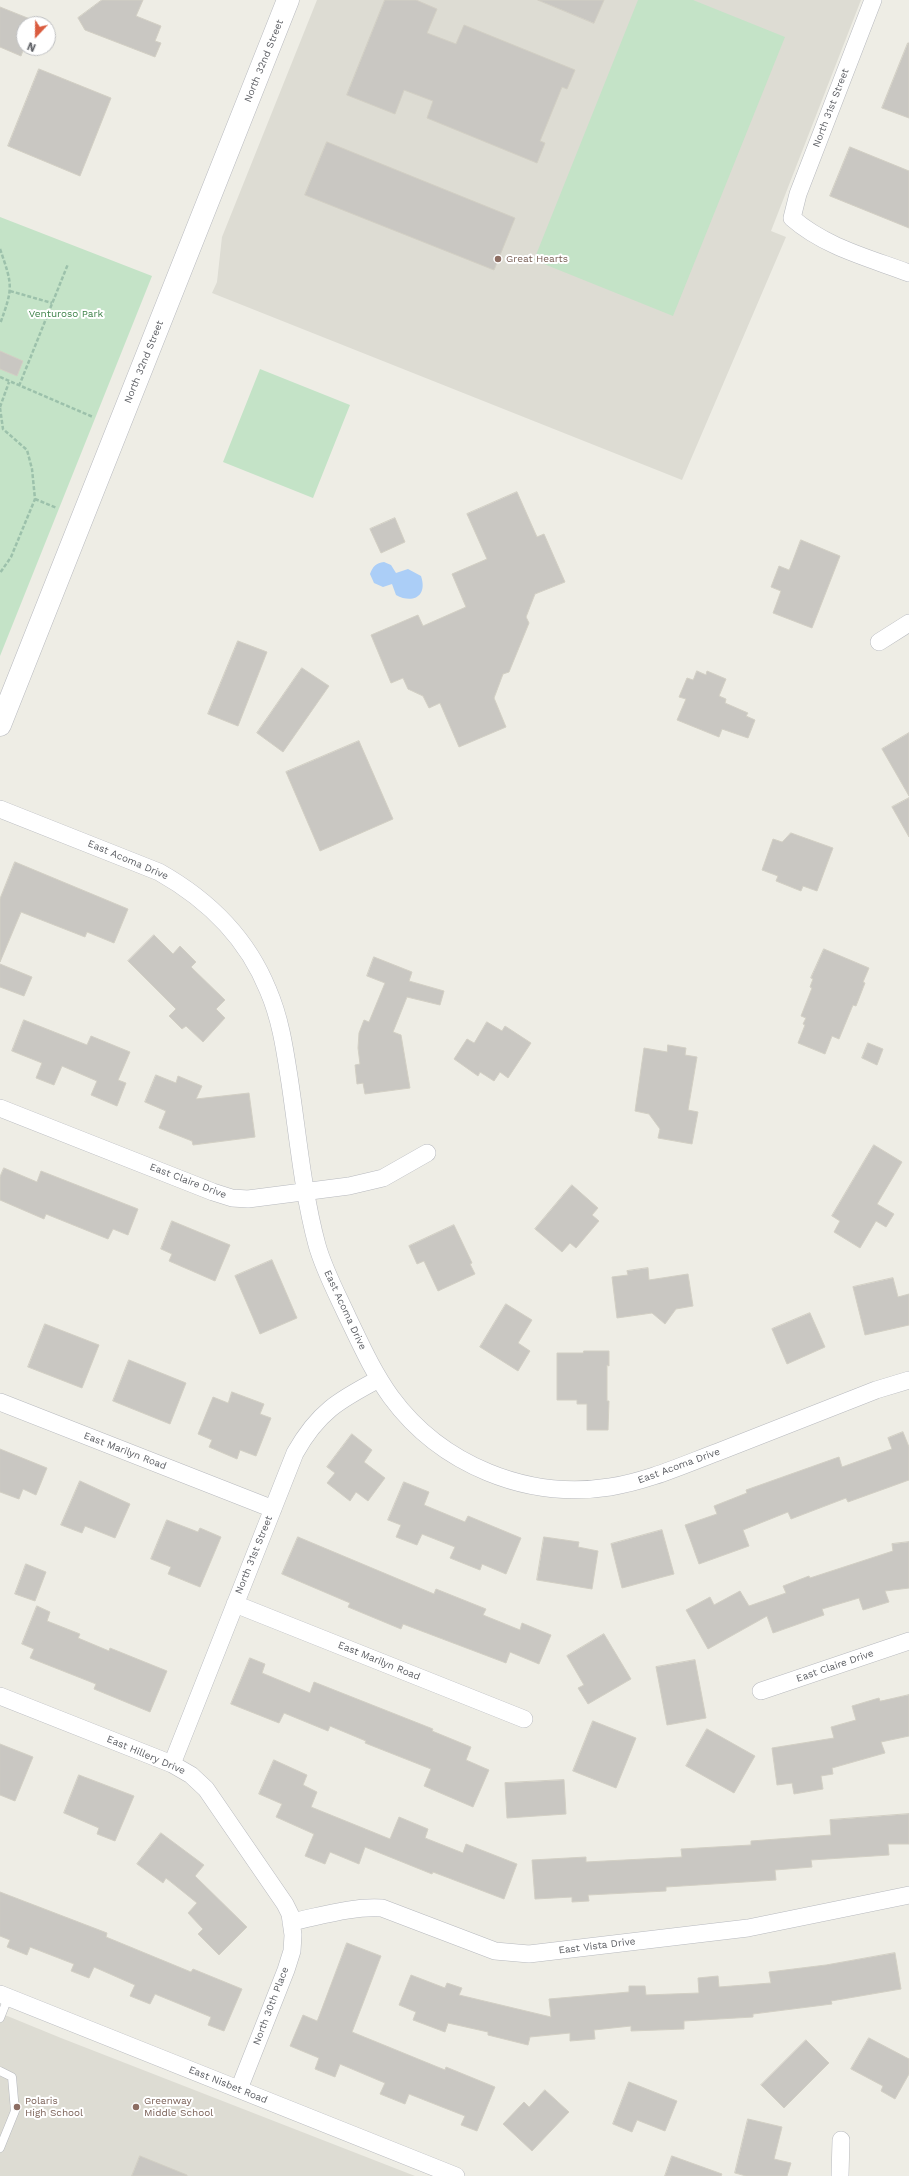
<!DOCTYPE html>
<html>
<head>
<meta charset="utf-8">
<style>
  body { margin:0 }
  #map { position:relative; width:909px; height:2176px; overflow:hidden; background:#eeede5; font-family:"Work Sans",sans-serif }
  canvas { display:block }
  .north { position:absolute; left:16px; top:16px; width:40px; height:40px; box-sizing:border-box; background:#fff; border:1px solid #bebfc1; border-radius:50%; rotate:202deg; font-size:11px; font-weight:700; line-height:16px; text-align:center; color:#5d5f64 }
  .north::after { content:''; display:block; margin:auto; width:14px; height:18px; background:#da5c3f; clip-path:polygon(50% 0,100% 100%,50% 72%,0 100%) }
</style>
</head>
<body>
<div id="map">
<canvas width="909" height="2176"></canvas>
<div class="north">N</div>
</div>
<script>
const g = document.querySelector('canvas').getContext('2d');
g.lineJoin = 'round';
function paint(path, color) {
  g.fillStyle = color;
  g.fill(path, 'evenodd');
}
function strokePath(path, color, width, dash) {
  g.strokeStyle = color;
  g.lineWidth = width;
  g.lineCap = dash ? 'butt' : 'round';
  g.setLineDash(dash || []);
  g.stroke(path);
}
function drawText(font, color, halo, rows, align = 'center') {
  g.font = font + ' "Work Sans",sans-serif';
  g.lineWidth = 4;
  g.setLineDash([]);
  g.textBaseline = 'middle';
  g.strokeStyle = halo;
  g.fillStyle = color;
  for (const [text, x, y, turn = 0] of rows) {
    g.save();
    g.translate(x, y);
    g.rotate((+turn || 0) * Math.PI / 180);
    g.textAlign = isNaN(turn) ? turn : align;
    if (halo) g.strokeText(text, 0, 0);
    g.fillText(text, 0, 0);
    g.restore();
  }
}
const education = new Path2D(`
  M317,0H861L771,231L786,237L682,480L212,293L217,282L222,237Z
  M0,2013L61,2038L415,2176H0Z`);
const green = new Path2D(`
  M638,0H693L785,37L673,316L534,260Z
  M0,217L152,276L0,656Z
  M260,369L350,405L313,498L223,462Z`);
const water = new Path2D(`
  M384,562L391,565L396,573L408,569L421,576C428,597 412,604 396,595L392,584L383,587L374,583L370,574C373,566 376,563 384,562Z`);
const building = new Path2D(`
  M102,0H143L136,16L161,26L155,41L161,43L155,57L85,30L78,18Z
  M385,0H416L437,9L427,33L456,44L464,25L575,70L567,89L562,87L540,141L545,143L537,163L427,118L433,101L404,90L395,114L347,95Z
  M538,0H604L594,23Z
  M0,7L35,21L34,24H24V48L21,56L0,47Z
  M908,43H909V118L882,108Z
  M39,69L111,98L80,176L8,146Z
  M327,142L515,218L494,270L305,195Z
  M850,147L909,171V228L830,196Z
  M0,351L23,361L17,376L0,369Z
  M517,492L537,537L544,534L565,582L535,594L526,617L529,623L509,672L503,674L494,698L506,727L459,747L440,703L429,708L423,696L408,689L403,678L391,683L371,635L418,615L423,626L466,607L452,574L487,559L467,514Z
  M395,518L405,542L381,553L370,529Z
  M801,540L840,556L812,628L773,613L781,591L771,587L779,566L789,570Z
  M238,641L267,652L238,726L208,714Z
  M302,668L329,686L283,752L257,733Z
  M697,671L706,675L707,671L726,679L719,696L726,699L725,703L748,713L746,716L755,720L748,738L722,729L719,737L677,720L686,699L679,697L687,678L693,680Z
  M909,733V796L882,749Z
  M359,741L393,819L320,851L286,772Z
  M909,798V837L892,807Z
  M791,833L833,848L817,891L803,886L801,891L776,881L778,876L762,870L773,839L782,842Z
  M15,862L128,909L114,943L87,932L85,937L21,912L0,962V899Z
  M154,935L173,954L180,946L196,962L191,967L225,1000L216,1009L225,1018L203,1042L186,1026L182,1029L169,1016L176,1009L128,961Z
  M824,949L869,968L863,982L865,983L856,1006L853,1005L839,1039L832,1036L825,1054L798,1043L805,1025L803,1024L806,1018L801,1016L812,988L810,987L813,979L811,978Z
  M374,957L412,972L409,981L444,991L440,1005L407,997L393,1032L401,1035L410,1088L365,1094L363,1083L357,1084L355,1065L360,1064L358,1048L359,1033L364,1020L369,1022L385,983L367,976Z
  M0,964L32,977L24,996L0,987Z
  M24,1020L87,1045L91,1036L130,1052L118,1080L126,1083L117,1106L91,1095L97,1081L62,1066L54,1085L36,1078L42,1063L12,1051Z
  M487,1022L502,1031L505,1026L531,1043L508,1078L500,1072L494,1081L480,1072L478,1076L454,1059L467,1039L474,1043Z
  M868,1043L883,1049L877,1065L862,1058Z
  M668,1045L686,1048L685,1055L697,1057L688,1110L698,1112L692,1144L658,1138L660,1129L649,1114L635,1111L644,1048L667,1052Z
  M156,1075L176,1083L178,1076L202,1086L196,1099L249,1093L255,1137L193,1145L192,1141L159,1128L166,1111L145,1102Z
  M874,1145L902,1162L877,1204L894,1214L886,1227L876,1221L860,1248L834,1232L840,1221L832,1216Z
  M4,1168L37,1182L41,1171L138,1209L128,1235L113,1229L108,1239L46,1214L44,1219L0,1200V1177Z
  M572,1185L598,1208L592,1215L599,1221L576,1248L570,1243L562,1252L535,1229Z
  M172,1221L230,1245L215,1281L169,1261L172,1254L161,1249Z
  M454,1225L472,1263L470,1264L475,1274L438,1291L424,1261L417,1264L409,1246Z
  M272,1260L297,1318L260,1334L235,1276Z
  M648,1268L649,1280L688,1274L693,1306L676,1309L665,1324L652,1313L617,1318L612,1277L628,1275L627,1271Z
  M893,1278L898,1297L909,1294V1325L865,1335L853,1287Z
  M506,1304L532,1320L518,1343L530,1351L518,1371L480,1347Z
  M810,1313L825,1347L787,1364L772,1329Z
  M45,1324L99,1345L82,1388L28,1367Z
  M584,1351H609V1366L607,1365V1401H609L608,1430H587V1404H577V1400H557V1353H583Z
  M129,1360L186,1383L170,1424L113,1401Z
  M232,1392L264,1404L260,1414L271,1418L256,1456L240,1450L237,1459L209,1447L212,1440L198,1434L213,1397L228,1403Z
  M903,1432L909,1447V1480L848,1502L846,1498L791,1519L788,1512L743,1530L749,1546L699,1564L685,1525L717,1514L714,1506L747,1493L746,1490L839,1457L842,1467L892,1449L888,1438Z
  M352,1434L372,1450L364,1462L385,1478L368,1501L356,1492L350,1501L327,1483L335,1473L327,1467Z
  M0,1449L47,1468L36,1495L23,1489L19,1499L0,1492Z
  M80,1481L130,1504L115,1538L85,1526L82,1533L61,1525Z
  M404,1482L429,1492L424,1505L465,1522L468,1516L521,1538L506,1574L482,1564L480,1570L450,1558L455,1547L422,1534L417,1545L396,1537L401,1525L388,1520Z
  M167,1520L198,1532L200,1528L221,1537L200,1587L168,1574L171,1567L151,1559Z
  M662,1530L674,1574L622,1588L611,1544Z
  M298,1537L434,1594L436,1589L486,1609L483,1615L520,1630L522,1623L551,1635L539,1664L510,1652L506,1663L403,1624L401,1629L348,1607L350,1603L282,1574Z
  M544,1537L579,1542L578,1547L598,1551L592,1589L537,1580Z
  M909,1542V1588L885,1591L889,1602L863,1610L859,1598L822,1609L824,1615L773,1633L767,1616L708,1649L686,1610L710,1597L714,1605L740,1591L749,1606L786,1593L783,1586L809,1576L810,1578L893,1551L892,1544Z
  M26,1564L46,1572L35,1601L15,1594Z
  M37,1606L50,1612L47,1621L80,1634L78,1638L109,1651L110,1648L167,1671L150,1712L94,1689L96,1684L30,1658L34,1649L22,1644Z
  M604,1634L631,1679L588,1704L578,1688L584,1685L567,1656Z
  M250,1658L265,1664L262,1673L310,1693L314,1682L433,1729L432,1731L471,1747L466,1760L489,1770L473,1807L424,1786L431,1769L365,1743L366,1741L330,1726L328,1731L284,1713L279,1723L231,1704Z
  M695,1660L706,1718L667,1725L656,1667Z
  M909,1695V1736L881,1742L885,1753L832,1768L833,1774L821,1776L823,1789L794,1794L792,1783L777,1785L772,1748L834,1738L831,1727L856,1720L852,1706L879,1698L880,1701Z
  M593,1721L636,1738L616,1788L573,1771Z
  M707,1729L755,1756L734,1793L686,1766Z
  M0,1744L33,1757L15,1801L0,1795Z
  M274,1760L307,1775L303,1785L317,1792L311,1807L390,1839L399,1817L428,1829L425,1838L463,1853L466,1844L517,1864L504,1899L433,1872L432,1874L365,1847L359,1864L330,1852L325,1864L305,1856L314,1834L276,1817L282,1804L259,1794Z
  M79,1775L134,1796L115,1841L97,1834L99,1828L64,1813Z
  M564,1780L566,1814L507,1818L505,1783Z
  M909,1814V1844H888L889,1855L811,1860L812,1867L775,1870L776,1880L666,1887V1891L588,1895L589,1901L572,1902V1897L535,1899L532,1860L586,1857V1862L682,1857L681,1849L751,1845V1841L831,1835L830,1820Z
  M161,1833L204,1865L195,1876L247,1927L219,1955L198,1934L203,1929L188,1913L197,1903L166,1878L163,1883L137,1864Z
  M0,1892L107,1933L106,1937L191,1972L193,1969L242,1989L224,2031L208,2025L211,2017L155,1994L150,2004L130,1996L135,1985L94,1967L89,1978L71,1971L74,1964L30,1947L27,1955L7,1947L10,1940L0,1936Z
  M347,1943L381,1956L352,2032L445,2070L446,2067L495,2087L477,2131L461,2125L465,2116L409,2094L405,2104L380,2094L385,2083L340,2064L335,2077L315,2069L319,2058L290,2046L303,2015L317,2021Z
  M895,1953L901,1989L831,2001L832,2004L753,2014V2017L684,2021V2029L631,2031V2026L594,2030L595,2039L570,2041V2033L530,2037L528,2045L488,2035V2032L448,2023L445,2032L413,2020L416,2012L399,2005L411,1975L445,1988L447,1983L462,1988L459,1995L551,2017L549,1999L629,1992V1986H645L646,1995L699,1993L698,1978L718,1976L719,1987L771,1983L769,1972L826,1965Z
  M869,2038L909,2059V2074L895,2099L881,2091L883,2086L851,2069Z
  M806,2040L829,2063L784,2108L761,2085Z
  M629,2082L677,2101L665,2131L637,2120L632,2132L613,2124Z
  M545,2090L569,2112L532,2151L503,2124L524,2102L529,2107Z
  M748,2119L782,2127L774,2159L791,2163L787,2176H746L735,2173Z
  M140,2156L187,2175V2176H132Z
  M672,2156L722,2174L721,2176H665Z`);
const path = new Path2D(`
  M0,249C13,286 13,288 0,324
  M10,291L52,303
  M0,377L93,417
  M19,386L68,264
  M0,407L9,382
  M0,408L3,429L27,450L32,469L35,499L11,557L0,573
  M35,499L57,508`);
const lane = new Path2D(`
  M0,2018L8,1998
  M0,2071L12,2077L15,2111L0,2148`);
const street = new Path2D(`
  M873,0L798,194L792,218C825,247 869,258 909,273
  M879,642L909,623
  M0,809L159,872C207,899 247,938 268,990C281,1020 285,1051 290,1083C298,1137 303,1193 317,1245C324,1270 337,1294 348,1318C361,1345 373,1372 391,1397C441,1465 527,1500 610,1487C648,1481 683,1465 718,1452C771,1431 823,1411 876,1390L909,1380
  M0,1108L213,1192L232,1198L248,1199L349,1186L383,1178L427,1153
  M0,1402L273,1509
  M235,1604L524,1719
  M761,1691L909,1641
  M0,1696L172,1764L191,1775L206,1789L285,1904L290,1914L293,1935L292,1951L286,1970L239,2089
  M172,1764L295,1453C318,1412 339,1400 379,1379
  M291,1922C321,1916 352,1906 382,1908L495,1951L529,1954L748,1928L909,1895
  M0,1994L456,2176
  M840,2176L841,2140`);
const secondary = new Path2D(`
  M0,725L288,0`);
const markers = [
  [498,259,4,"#8d6e63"],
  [17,2107,4,"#8d6e63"],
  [136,2107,4,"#8d6e63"]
];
const streetNames = [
  ["North 32nd Street",264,61,-68],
  ["North 31st Street",831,108,-69],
  ["North 32nd Street",144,362,-68],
  ["East Acoma Drive",128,860,23],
  ["East Claire Drive",188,1181,21],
  ["East Acoma Drive",345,1310,65],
  ["East Marilyn Road",125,1451,21],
  ["East Acoma Drive",679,1466,-20],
  ["North 31st Street",254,1555,-68],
  ["East Marilyn Road",379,1661,22],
  ["East Claire Drive",835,1666,-19],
  ["East Hillery Drive",146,1755,23],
  ["East Vista Drive",597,1946,-7],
  ["North 30th Place",271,2006,-69],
  ["East Nisbet Road",228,2085,22]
];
const educationNames = [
  ["Great Hearts",506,259],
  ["Polaris",25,2101],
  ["High School",25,2113],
  ["Greenway",144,2101],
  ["Middle School",144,2113]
];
const parkNames = [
  ["Venturoso Park",66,314]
];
paint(education, '#dddcd3');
paint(green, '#c4e3c7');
paint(water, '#abcef7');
paint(building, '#c9c7c2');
strokePath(building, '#d2cfc4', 1);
strokePath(lane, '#b7b9be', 9);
strokePath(street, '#b7b9be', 18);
strokePath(secondary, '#b8babf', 23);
strokePath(path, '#9cc1ab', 2.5, [4, 2]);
strokePath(lane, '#fff', 8);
strokePath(street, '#fff', 17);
strokePath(secondary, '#fff', 22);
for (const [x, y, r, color] of markers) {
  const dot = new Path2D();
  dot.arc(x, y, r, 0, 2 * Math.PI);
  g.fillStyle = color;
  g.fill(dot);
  strokePath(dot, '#fff', 1.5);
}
drawText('10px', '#5d5f64', '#fff', streetNames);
drawText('10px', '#785e54', '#fff', educationNames, 'left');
drawText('10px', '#3d8248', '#fff', parkNames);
</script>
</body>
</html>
